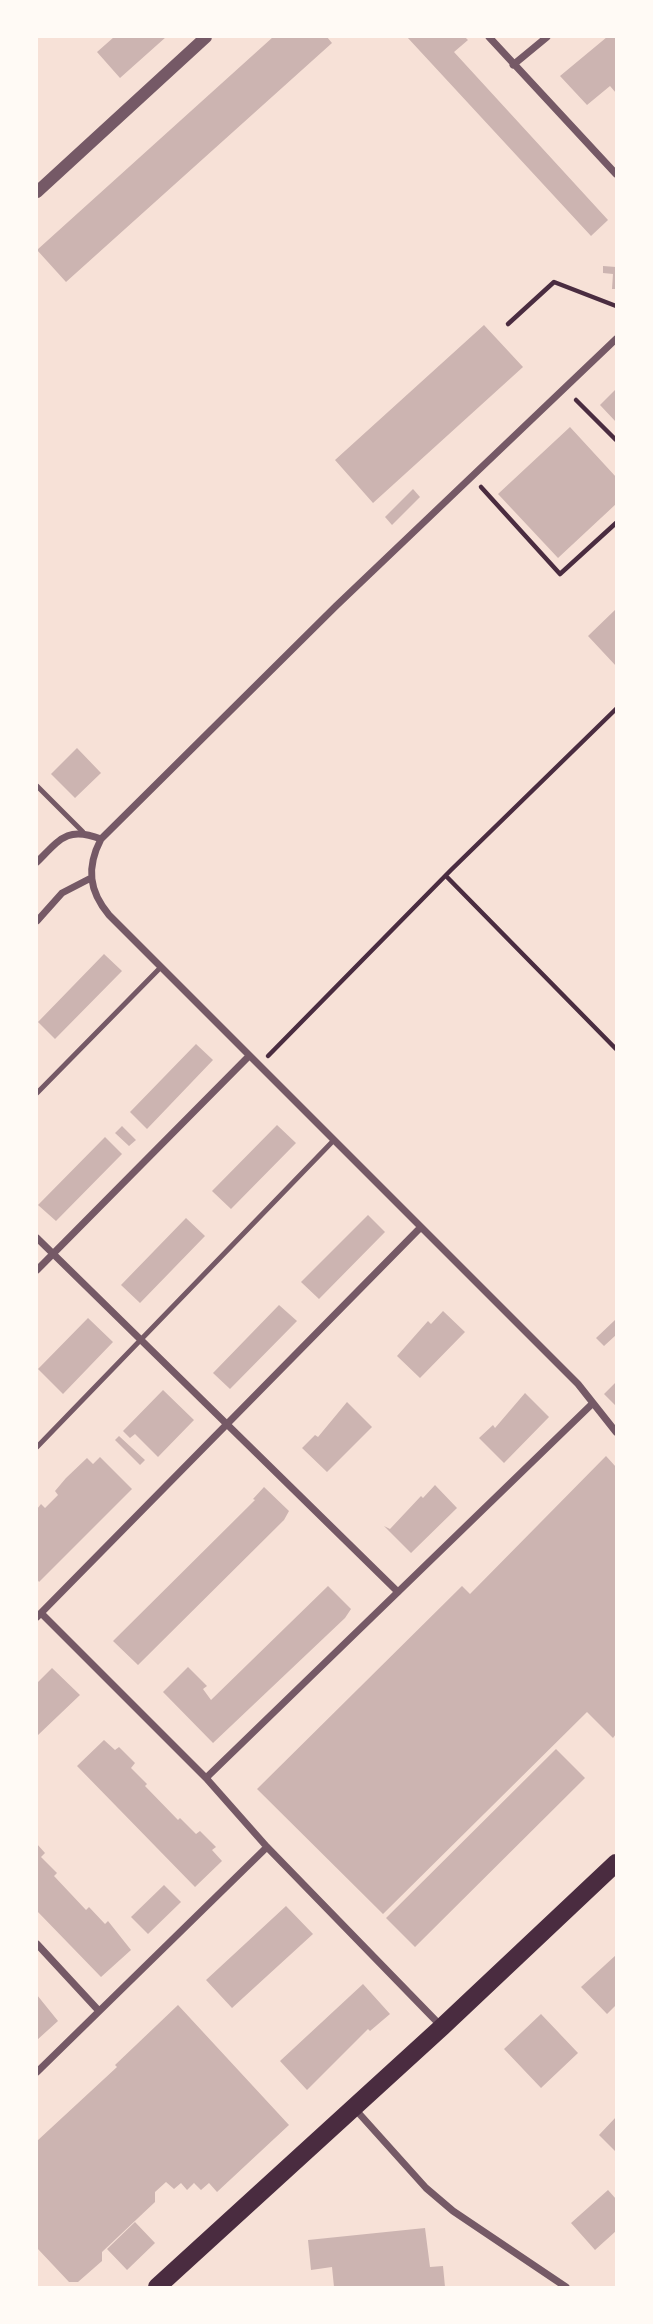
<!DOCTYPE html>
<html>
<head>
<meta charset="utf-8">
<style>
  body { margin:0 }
  #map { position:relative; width:653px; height:2324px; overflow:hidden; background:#f7e1d7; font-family:Figtree,sans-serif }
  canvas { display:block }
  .frame { position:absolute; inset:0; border:38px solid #fffaf5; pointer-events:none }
</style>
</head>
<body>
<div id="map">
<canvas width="653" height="2324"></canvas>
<div class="frame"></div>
</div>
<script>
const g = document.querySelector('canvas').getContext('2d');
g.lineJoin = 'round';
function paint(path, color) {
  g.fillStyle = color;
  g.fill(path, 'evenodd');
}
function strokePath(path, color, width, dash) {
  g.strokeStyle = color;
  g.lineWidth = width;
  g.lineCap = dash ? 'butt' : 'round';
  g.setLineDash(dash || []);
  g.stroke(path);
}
const building = new Path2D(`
  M114,37H166L120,78L97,52Z
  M273,37H327L332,43L66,282L37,250Z
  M407,37H465L468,40L454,52L608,220L591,236Z
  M607,37H616V93L610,86L587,105L560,76Z
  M603,266L616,267V289H612L613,274L603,273Z
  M484,325L523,367L373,503L335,460Z
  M616,389V422L600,405Z
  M570,427L616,477V504L558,558L498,494Z
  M413,489L420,497L392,525L385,517Z
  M616,609V666L588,636Z
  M77,748L101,773L75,798L51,774Z
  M104,954L122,971L55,1039L38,1022Z
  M196,1044L213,1060L147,1129L130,1112Z
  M277,1125L296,1143L231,1209L212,1191Z
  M122,1126L136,1140L129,1146L115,1133Z
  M105,1137L122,1154L56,1221L38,1205Z
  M368,1215L385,1232L319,1299L301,1282Z
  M186,1218L205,1236L140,1303L121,1285Z
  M279,1305L297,1321L230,1389L213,1373Z
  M443,1311L465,1332L420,1378L397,1356L428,1321L431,1324Z
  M88,1318L113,1342L63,1394L38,1369Z
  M615,1320L616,1335L604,1346L596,1338Z
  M616,1382V1406L604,1394Z
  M163,1390L194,1420L158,1457L135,1434L130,1438L123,1431Z
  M525,1393L549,1417L504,1463L479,1438L493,1425L495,1428Z
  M347,1402L372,1427L327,1472L302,1448L315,1435L318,1437Z
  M119,1436L145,1460L140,1465L115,1440Z
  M606,1456L616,1467V1734L613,1738L587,1712L383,1914L257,1789L462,1586L470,1594Z
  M100,1457L132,1489L39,1582L37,1579V1509L41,1504L45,1508L58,1495L55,1491L66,1478L87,1458L93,1464Z
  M435,1485L457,1508L411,1553L384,1526L390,1529L421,1496L423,1498Z
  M264,1487L289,1511L284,1520L138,1665L113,1641L255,1500L253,1499Z
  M328,1586L351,1609L345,1618L213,1743L163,1692L188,1667L207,1686L203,1689L211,1700Z
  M52,1668L80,1695L37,1736V1683Z
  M104,1740L115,1750L119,1747L135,1763L131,1768L147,1784L145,1786L178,1820L180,1818L196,1834L200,1831L216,1847L212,1850L222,1861L195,1887L77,1766Z
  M556,1749L585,1778L415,1947L386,1918Z
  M37,1844L45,1853L41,1857L57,1873L54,1876L86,1910L89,1907L105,1924L108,1921L131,1950L101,1977L37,1911Z
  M164,1885L181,1902L148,1934L131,1917Z
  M286,1906L313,1934L232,2008L206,1980Z
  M616,1955V2005L607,2014L581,1987Z
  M363,1984L390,2014L370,2031L368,2029L307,2090L280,2061Z
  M37,1995L58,2021L37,2040Z
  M178,2005L289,2125L217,2192L209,2183L201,2190L194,2183L187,2190L181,2183L174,2189L166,2182L155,2192V2202L102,2252V2261L78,2282H69L37,2248V2141L117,2067L115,2065Z
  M541,2014L578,2053L541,2088L504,2049Z
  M616,2117V2152L599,2135Z
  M608,2190L616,2199V2231L595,2250L571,2223Z
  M135,2222L155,2243L127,2270L107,2249Z
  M425,2228L430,2267L443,2266L445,2287H334L332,2267L311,2270L308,2240Z`);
const path = new Path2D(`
  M508,324L554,282L616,306
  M576,400L616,440
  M481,487L560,574L616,523
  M447,877L616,1049
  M268,1056L451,870L616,709`);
const service = new Path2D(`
  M37,786L83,832
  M37,1093L161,967
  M37,1447L334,1140`);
const minor = new Path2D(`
  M489,37L616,174
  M513,65L547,37
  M616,339L336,606L101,839C86,868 89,891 109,915L578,1384L616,1432
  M37,862C60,839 67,826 101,839
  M37,921L62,893L91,878
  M37,1238L398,1592
  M37,1270L249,1056
  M41,1613L206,1778L267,1847L442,2027
  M37,1617L421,1227
  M206,1778L593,1403
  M37,1944L99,2011
  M37,2072L267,1847
  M355,2109L426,2188L453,2211L566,2287`);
const tertiary = new Path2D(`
  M37,192L206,37`);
const primary = new Path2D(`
  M157,2287L442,2027L616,1863`);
paint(building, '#ccb4b1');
strokePath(path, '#4a2c40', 4.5);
strokePath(service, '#755966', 5);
strokePath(minor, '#755966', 7);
strokePath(tertiary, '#755966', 12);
strokePath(primary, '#4a2c40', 18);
</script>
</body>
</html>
